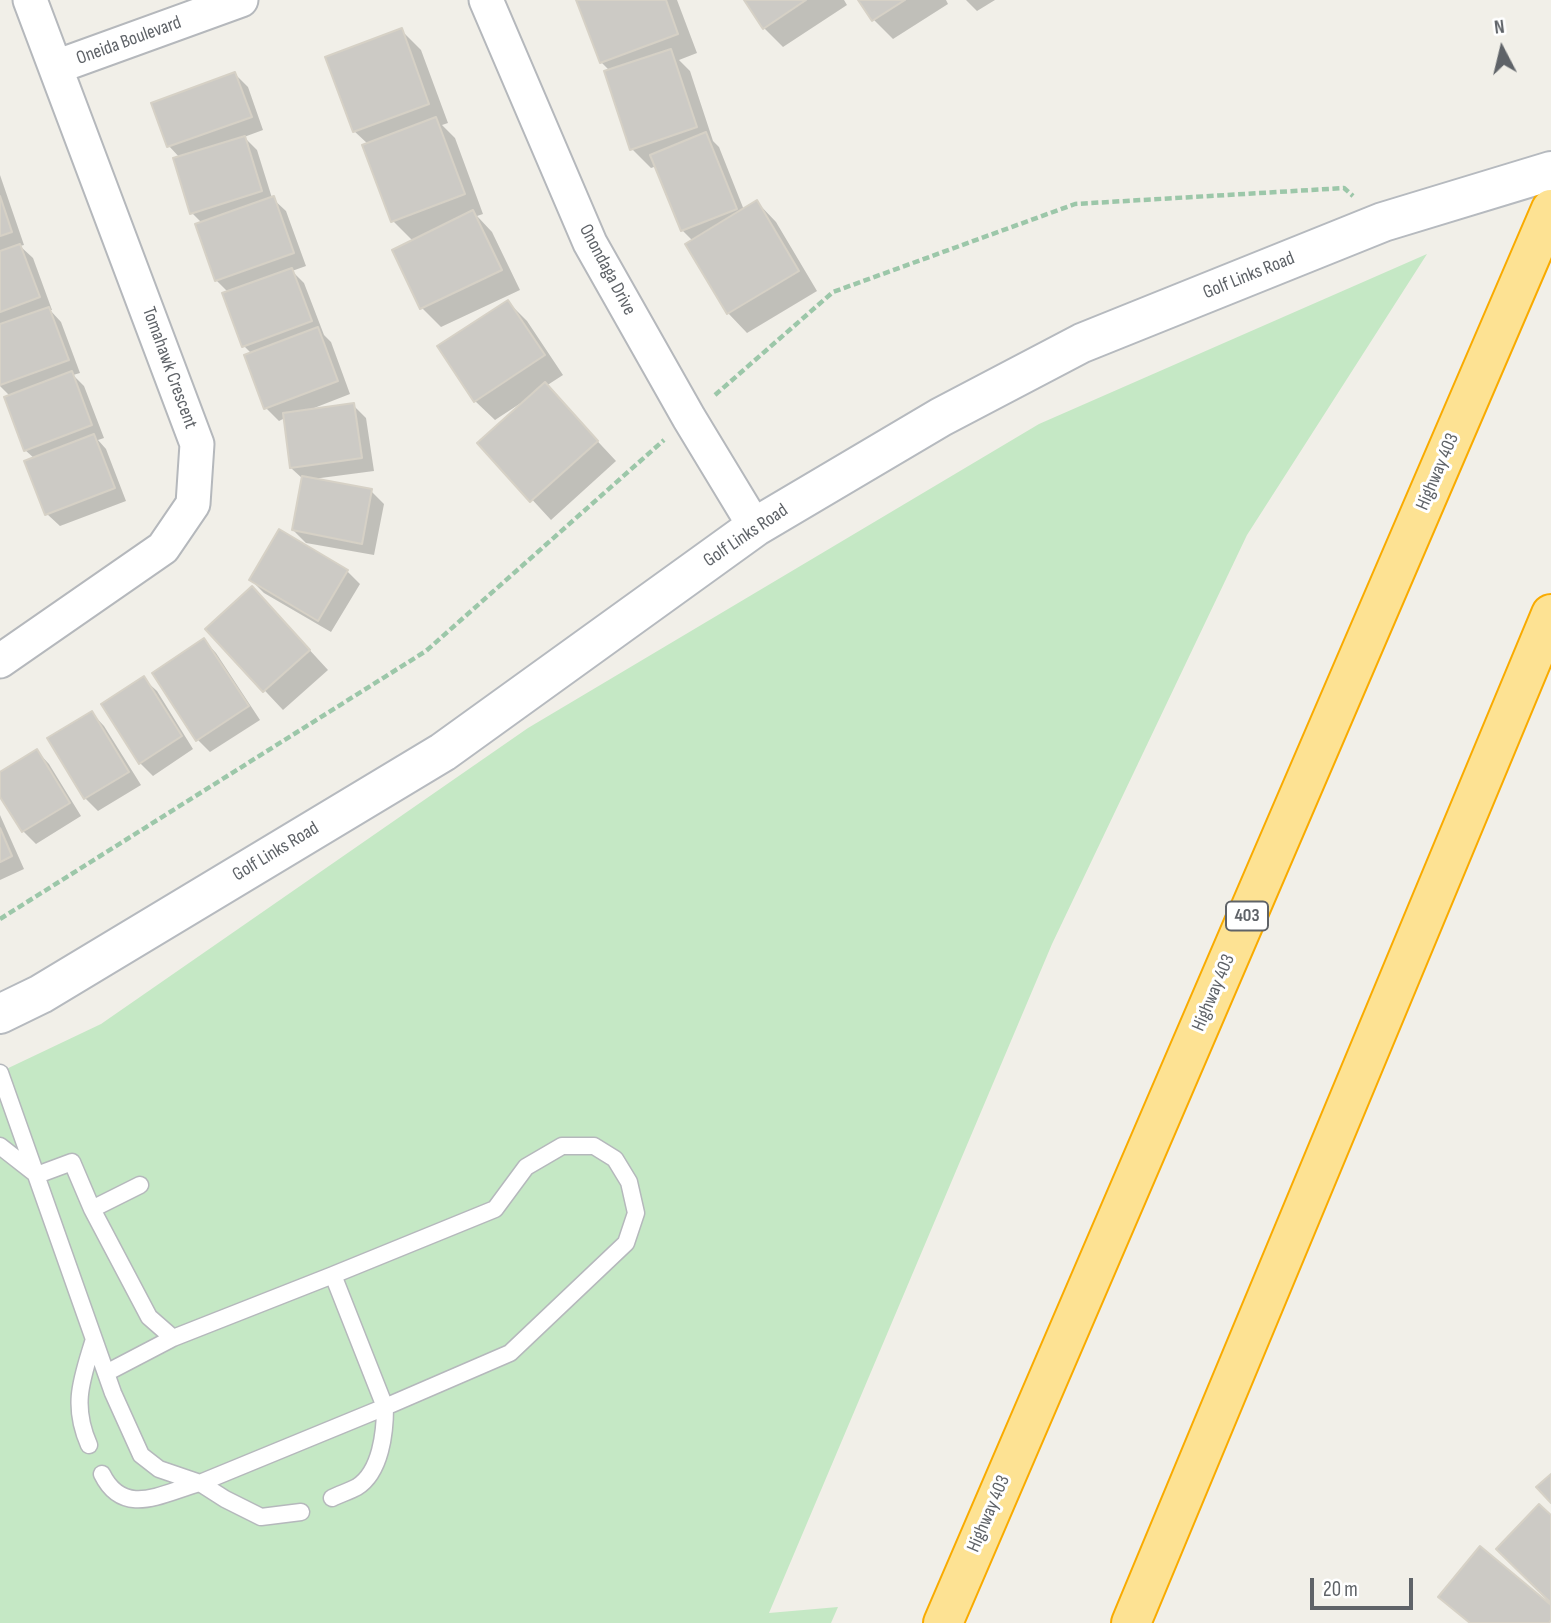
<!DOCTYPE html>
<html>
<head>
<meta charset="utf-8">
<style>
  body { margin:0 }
  #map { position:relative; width:1551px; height:1623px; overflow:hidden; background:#f1efe8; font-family:"Sofia Sans Condensed",sans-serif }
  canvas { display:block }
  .north { position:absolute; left:1467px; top:14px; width:70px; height:70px; -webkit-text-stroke:5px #fff; paint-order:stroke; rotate:353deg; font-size:19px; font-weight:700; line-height:28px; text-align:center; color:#5f6368 }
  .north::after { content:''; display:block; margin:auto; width:24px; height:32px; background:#5f6368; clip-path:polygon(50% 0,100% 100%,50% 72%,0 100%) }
  .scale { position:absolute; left:1310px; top:1578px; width:103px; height:32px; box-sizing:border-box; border:4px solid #5f6368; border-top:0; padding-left:9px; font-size:21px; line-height:24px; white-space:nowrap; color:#5f6368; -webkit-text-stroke:5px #fff; paint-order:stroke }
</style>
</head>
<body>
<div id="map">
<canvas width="1551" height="1623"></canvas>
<div class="north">N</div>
<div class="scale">20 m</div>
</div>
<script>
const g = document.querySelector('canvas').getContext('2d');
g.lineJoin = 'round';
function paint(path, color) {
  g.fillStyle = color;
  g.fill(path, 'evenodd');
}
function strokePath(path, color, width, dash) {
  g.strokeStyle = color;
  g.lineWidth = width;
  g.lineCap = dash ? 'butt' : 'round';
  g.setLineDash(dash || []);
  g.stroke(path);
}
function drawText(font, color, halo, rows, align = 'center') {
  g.font = font + ' "Sofia Sans Condensed",sans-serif';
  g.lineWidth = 6;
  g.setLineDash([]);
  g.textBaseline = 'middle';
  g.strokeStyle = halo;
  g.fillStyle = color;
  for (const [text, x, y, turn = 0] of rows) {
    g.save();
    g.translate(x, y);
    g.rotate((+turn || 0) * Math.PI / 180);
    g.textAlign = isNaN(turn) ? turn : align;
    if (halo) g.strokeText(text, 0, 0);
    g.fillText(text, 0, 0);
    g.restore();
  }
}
const green = new Path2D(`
  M1427,254L1247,535L1052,944L769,1613L838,1607L831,1623H0V1072L101,1024L528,728L1039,424Z`);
const shadow = new Path2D(`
  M581,0H677L697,53L679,60L690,71L713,141L719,147L744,210L757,202L776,222L817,291L747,333L728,313L693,241L682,230L657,166L651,168L632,149L610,71L601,62Z
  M746,0H844L847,5L783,47L764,28Z
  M860,0H946L948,4L893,39L874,20Z
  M966,0H995L977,11Z
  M401,30L421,50L448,123L442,125L455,138L483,214L477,216L492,232L520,290L441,327L422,308L413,241L393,221L368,144L354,131Z
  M235,74L248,87L263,130L244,137L257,150L272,198L286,211L306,266L292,271L304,283L324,335L331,342L350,394L309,410L353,405L366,418L374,471L313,479L371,491L384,504L374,555L306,543L293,530L303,479L291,468L285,418L279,421L266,408L252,354L244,346L229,293L216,280L202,223L192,213L180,158L169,146L153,104Z
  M0,175L24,245L20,246L33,258L52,310H50L61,322L80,373L73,375L84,386L104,438L98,440L106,449L126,501L60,526L47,514L35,459L25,450L10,396L0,386Z
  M508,302L527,321L563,375L546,386L616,461L551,520L480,443L525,402L524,401L495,420L475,401Z
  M347,571L360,584L331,632L264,593L251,580Z
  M271,608L328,670L283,710L207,629Z
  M204,640L216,653L260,720L210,752L198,740Z
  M144,679L157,691L193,749L153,776L140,763Z
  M92,713L104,726L141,785L98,811L85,798L49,739Z
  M37,751L49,764L81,816L36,844L23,831L0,794V774Z
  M0,815L24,869L0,880Z`);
const building = new Path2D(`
  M576,0H666L678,34L600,63Z
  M744,0H806L763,29Z
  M858,0H905L872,21Z
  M402,28L429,104L353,132L325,57Z
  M671,49L697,127L630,150L604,71Z
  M235,72L252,117L167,147L151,103Z
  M436,117L465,194L391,222L362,145Z
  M706,132L737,209L681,231L650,155Z
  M245,136L262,191L190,214L173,158Z
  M0,196L12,232L0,236Z
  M274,196L294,253L215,281L195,224Z
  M757,200L799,271L727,314L685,244Z
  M473,210L502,270L420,309L392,250Z
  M20,244L40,297L0,312V251Z
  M292,268L312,321L242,347L222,293Z
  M508,300L545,355L474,402L437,346Z
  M49,307L69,360L0,385V324Z
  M318,327L338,381L264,409L244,355Z
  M72,371L92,425L24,451L4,397Z
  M545,382L598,441L530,502L477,443Z
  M354,403L362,458L290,468L283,413Z
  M94,434L115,488L45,515L24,461Z
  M302,476L372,489L362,544L292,530Z
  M279,529L348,570L318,621L249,580Z
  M252,586L310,650L263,692L205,629Z
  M204,638L249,706L196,741L152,673Z
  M144,676L182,736L139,764L101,704Z
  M92,711L129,772L84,799L47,738Z
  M37,749L70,803L22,832L0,797V772Z
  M0,828L12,856L0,862Z
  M1551,1474V1503L1536,1487Z
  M1539,1504L1551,1515V1603L1496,1549Z
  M1480,1546L1551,1605V1620L1549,1623H1470L1438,1597Z`);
const path = new Path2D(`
  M715,395L833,292L1075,204L1344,188L1353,196
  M0,919L426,651L664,440`);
const lane = new Path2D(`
  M0,1073L113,1393L141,1455L159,1469L200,1483L385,1407L333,1275L173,1338L106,1373
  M0,1146L37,1175L72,1162L92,1209L149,1317L173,1338
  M92,1209L140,1185
  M89,1445C71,1404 82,1379 94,1339
  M102,1474C124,1519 164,1492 200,1483L225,1499L261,1517L301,1512
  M332,1498C340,1494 350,1491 357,1487C381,1472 385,1432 385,1407L510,1353L626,1243L636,1213L629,1182L615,1159L594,1146H562L526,1167L495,1209L333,1275`);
const street = new Path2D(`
  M486,0L590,243L689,418L755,527
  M56,67L241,0
  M0,661L163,548L193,504L197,444L30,0`);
const secondary = new Path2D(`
  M0,1014L41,994L443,752L755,527L941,417L1082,343L1383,222L1551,171`);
const highway = new Path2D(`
  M943,1623L1551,209
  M1131,1623L1551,614`);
const shields = [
  [1247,916,42]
];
const shieldNames = [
  ["403",1247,916]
];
const streetNames = [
  ["Oneida Boulevard",129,41,-20],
  ["Onondaga Drive",607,270,62],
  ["Golf Links Road",1249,276,-22],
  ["Tomahawk Crescent",169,368,70],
  ["Highway 403",1438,472,-67],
  ["Golf Links Road",746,536,-34],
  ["Golf Links Road",276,852,-31],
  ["Highway 403",1214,993,-67],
  ["Highway 403",989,1514,-67]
];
paint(green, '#c5e8c5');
paint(shadow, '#0003');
paint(building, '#cccac5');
strokePath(building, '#d6d1c6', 2);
strokePath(lane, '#b5b8bc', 19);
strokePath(street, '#b5b8bc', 37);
strokePath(secondary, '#b6babf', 42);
strokePath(highway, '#f9ab00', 42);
strokePath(path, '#9cc7a9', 4.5, [7, 3.5]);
strokePath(lane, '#fff', 16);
strokePath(street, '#fff', 33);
strokePath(secondary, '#fff', 38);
strokePath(highway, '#fde293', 38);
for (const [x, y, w] of shields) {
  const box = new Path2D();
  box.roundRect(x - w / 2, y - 14.5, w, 29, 5);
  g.fillStyle = '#fff';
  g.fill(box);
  strokePath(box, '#5f6368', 2);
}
drawText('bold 18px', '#5f6368', null, shieldNames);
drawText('19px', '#5f6368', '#fff', streetNames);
</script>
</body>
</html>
